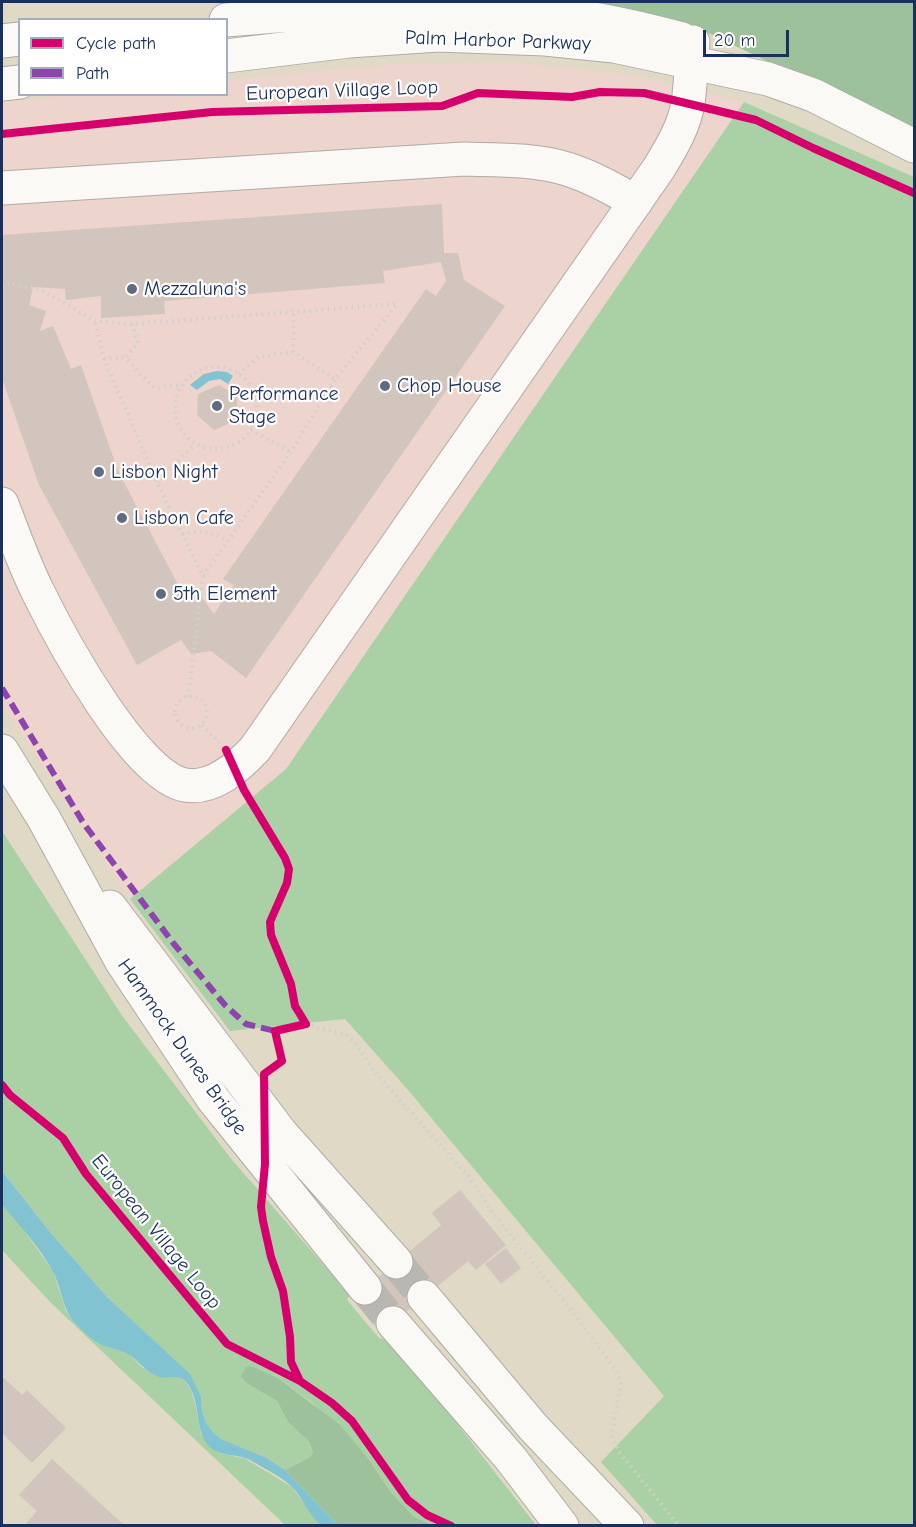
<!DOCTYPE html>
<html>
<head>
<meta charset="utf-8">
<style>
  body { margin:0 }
  #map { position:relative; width:916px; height:1527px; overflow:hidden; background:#e0d9c6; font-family:"Comic Neue",sans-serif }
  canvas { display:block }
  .frame { position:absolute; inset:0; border:3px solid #1b2f5e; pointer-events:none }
  .legend { position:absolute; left:18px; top:18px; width:210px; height:78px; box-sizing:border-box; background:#fff; border:2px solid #a4acbf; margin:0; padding:8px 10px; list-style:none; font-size:18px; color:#1b2f5e }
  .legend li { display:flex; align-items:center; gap:12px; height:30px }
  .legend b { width:30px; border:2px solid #a4acbf }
  .scale { position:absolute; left:703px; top:30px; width:86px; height:27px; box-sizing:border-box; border:3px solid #1b2f5e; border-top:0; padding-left:8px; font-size:18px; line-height:21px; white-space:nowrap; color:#1b2f5e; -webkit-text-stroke:4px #fff; paint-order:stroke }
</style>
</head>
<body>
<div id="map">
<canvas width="916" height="1527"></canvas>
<div class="frame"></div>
<ul class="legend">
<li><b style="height:8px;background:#d6006c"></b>Cycle path</li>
<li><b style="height:8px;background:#8e44ad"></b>Path</li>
</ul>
<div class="scale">20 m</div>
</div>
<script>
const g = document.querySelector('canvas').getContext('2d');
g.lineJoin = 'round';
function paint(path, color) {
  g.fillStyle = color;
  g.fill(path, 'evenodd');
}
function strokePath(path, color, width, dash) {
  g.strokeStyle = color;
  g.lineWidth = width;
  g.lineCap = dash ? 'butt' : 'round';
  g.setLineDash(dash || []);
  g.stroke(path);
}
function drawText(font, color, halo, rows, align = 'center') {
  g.font = font + ' "Comic Neue",sans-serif';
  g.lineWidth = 4.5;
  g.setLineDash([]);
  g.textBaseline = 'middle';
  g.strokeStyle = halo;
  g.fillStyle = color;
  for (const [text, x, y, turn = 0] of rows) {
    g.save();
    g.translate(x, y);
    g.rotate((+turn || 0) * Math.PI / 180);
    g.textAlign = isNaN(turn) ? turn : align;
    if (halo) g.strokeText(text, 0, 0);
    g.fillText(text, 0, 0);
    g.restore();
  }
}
const built = new Path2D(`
  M513,62L641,76L744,102L286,769L130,899L2,705V102L82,94H226L227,80L393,64Z`);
const green = new Path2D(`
  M744,102L914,177V1525H657L601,1462L664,1396L408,1090L345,1019L230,1031L130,899L286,769Z
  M2,831L123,1017L232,1160L350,1295L347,1300L379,1338L386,1340L423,1380L536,1525H431L413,1516L390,1491L370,1461L312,1403L278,1378L254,1367L246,1383L277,1401L288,1422L309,1442L313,1452L310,1457L285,1470L267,1458L221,1439L214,1433L206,1423L202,1411L201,1396L189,1374L108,1298L50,1232L2,1171Z
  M2,1205L23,1229L53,1271L66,1311L75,1323L101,1344L128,1353L143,1368L179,1377L185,1381L191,1390L195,1403L201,1434L219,1453L246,1459L292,1487L317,1520L324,1525H285L50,1302L2,1250Z`);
const forest = new Path2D(`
  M579,2H914V129L784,68V66L771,63L698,28L630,9Z
  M246,1367H254L278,1378L340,1425L370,1461L390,1491L413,1516L431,1525H338L285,1470L310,1457L313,1452L309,1442L288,1422L277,1401L246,1383L241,1376Z`);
const water = new Path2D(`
  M217,371L227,372L233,376L228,384L220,379L209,381L197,390L190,385L204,374Z
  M2,1171L50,1232L108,1298L190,1374L201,1396L202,1411L206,1423L214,1433L221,1439L267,1458L285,1470L338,1525C334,1525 327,1527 324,1526C312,1522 302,1496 292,1487C281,1476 263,1468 250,1460C236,1453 219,1458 208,1445C193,1427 202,1398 185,1381C178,1374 168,1379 159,1377C145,1372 138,1359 126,1353C118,1349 108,1348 100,1344C91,1339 83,1331 76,1324C61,1308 62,1287 52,1270C39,1246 19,1225 2,1205Z`);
const building = new Path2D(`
  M442,204L444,253H458L464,280L505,306L246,678L211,651L191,654L181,640L137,665L39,485L2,378V235ZM441,262L446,281L436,296L426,289L223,579L234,585L214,614L194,587L182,592L118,471L81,365L71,369L53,326L40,331L46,311L29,305L33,287L65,289L66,300L101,296V318L165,314L164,301L385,283L383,271Z
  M219,385L237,396V420L214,430L197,415L198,394Z
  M460,1190L506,1245L476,1270L468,1261L381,1333L352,1299L441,1225L432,1213Z
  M506,1248L521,1268L501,1284L485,1264Z
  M2,1376L22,1395L27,1390L66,1428L32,1463L2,1433Z
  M52,1459L125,1526H24L37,1511L19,1495Z`);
const majorTunnel = new Path2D(`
  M396,1262L424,1297
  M365,1288L393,1323`);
const path = new Path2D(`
  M2,286L9,283L41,290L95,321L132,324L397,304L335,379L291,452L203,576L157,482L104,359L95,321
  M132,324L138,343L126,357L139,373L155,388L181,385
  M293,352L294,313
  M104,359L126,357
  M175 408a41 41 0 1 1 82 0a41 41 0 1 1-82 0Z
  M239,374L258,357L293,352L335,379
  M251,430L291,452
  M157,482L195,444
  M182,534C203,529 209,531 228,541
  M175 712a16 16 0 1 1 32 0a16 16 0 1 1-32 0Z
  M188,697L203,576
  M202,725L219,743
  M306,1024L346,1035L355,1043L374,1071L470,1178L491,1211L568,1306L615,1369L621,1382L612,1436L619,1452L679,1526`);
const minor = new Path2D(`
  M226,20C336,11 447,3 556,14C599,18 641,28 682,39
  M2,41L20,39
  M226,56L349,41L438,35L545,39L614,46L768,79L813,95L914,146
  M2,84L20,82
  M2,188L464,159C497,160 536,159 567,169C592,177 613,189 636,202
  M2,504C13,533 24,564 38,592C60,637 135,776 185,785C213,790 238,767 255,749L659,168C671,148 684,127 688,103C691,83 691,62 693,42`);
const major = new Path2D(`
  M2,751L44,819L122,962L213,1099L365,1288
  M110,907L281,1133L396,1262
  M424,1297L533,1427L627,1526
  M393,1323L511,1459L562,1526`);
const quiet = new Path2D(`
  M2,688L84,824L174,944L225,1005L246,1024L275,1031`);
const cycleway = new Path2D(`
  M2,134L212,112L442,106L478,93L572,97L600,92L644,93L756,120L813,148L914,193
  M2,1085L10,1095L63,1138L86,1174L227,1344L300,1381L291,1362L290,1337L283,1291L271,1257L263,1221L261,1207L265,1164L264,1074L282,1061L275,1031L306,1024L295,1006L291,984L271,935L270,922L287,883L289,869L285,858L244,790L226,750
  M300,1381L332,1403L352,1421L408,1500L427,1515L451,1526`);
const markers = [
  [132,289,6,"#606a82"],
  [385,386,6,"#606a82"],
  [217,406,6,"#606a82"],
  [99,472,6,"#606a82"],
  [122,518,6,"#606a82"],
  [161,594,6,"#606a82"]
];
const streetNames = [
  ["Palm Harbor Parkway",498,41,2],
  ["European Village Loop",342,91,-2],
  ["Hammock Dunes Bridge",182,1047,55],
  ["European Village Loop",156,1232,51]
];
const poiNames = [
  ["Mezzaluna's",144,289],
  ["Chop House",397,386],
  ["Performance",229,394],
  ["Stage",229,417],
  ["Lisbon Night",111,472],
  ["Lisbon Cafe",134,518],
  ["5th Element",173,594]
];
paint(built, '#edd4cc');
paint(green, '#aad1a6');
paint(forest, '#9dc29b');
paint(water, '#82c3d2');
paint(building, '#d2c5bd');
strokePath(majorTunnel, '#b9b7b1', 33, [33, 16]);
strokePath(minor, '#aeaca4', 35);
strokePath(major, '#aeaca4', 35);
strokePath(path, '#d1d0ce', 4, [1.5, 4.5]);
strokePath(minor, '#faf9f6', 33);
strokePath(major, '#faf9f6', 33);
strokePath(quiet, '#8e44ad', 6, [12, 6]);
strokePath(cycleway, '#d6006c', 8);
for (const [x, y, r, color] of markers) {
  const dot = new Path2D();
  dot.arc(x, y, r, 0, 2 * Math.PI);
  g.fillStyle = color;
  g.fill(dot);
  strokePath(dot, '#fff', 2);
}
drawText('20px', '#1b2f5e', '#fff', streetNames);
drawText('20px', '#1b2f5e', '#fff', poiNames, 'left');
</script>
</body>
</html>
